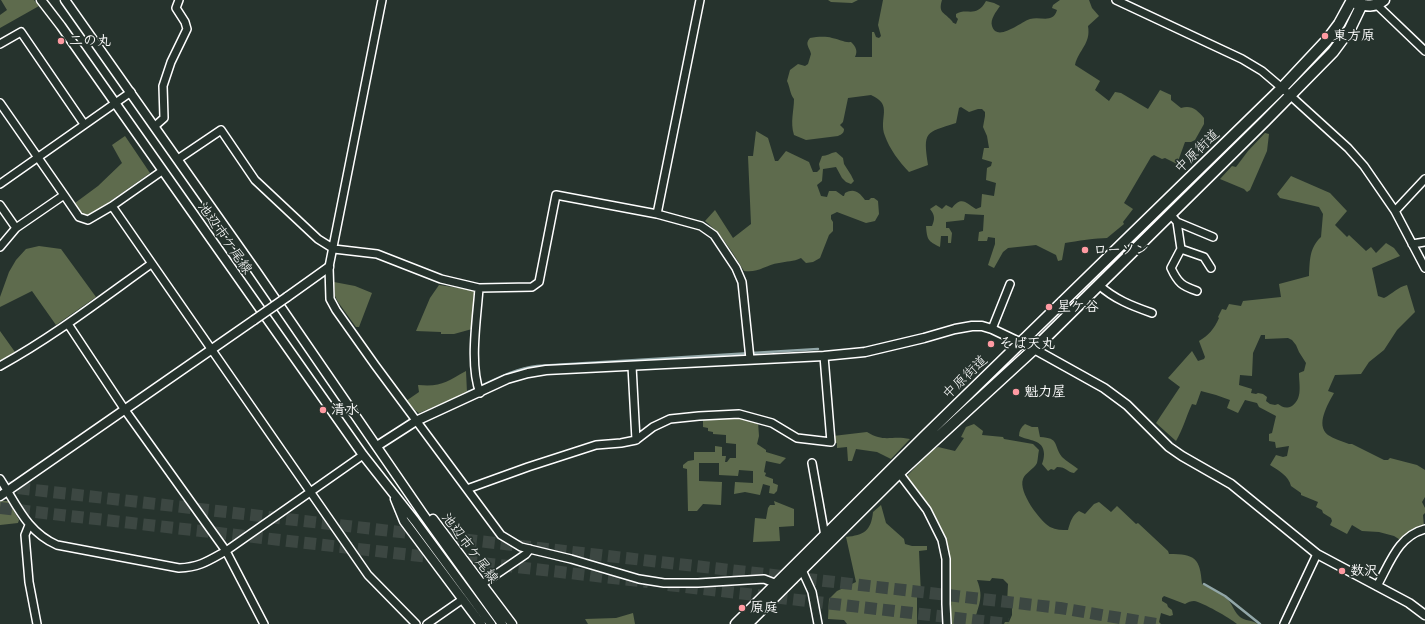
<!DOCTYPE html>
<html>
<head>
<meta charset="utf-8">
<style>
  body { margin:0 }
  canvas { display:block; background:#26332d }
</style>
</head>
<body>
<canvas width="1425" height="624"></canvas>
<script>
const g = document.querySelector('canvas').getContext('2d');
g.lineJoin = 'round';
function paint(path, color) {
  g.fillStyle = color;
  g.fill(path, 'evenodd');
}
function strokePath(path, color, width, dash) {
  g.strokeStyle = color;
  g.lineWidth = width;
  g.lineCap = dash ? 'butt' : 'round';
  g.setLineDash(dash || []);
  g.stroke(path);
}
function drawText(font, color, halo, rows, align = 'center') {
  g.font = font + ' Mali,"Klee One",sans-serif';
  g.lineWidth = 3.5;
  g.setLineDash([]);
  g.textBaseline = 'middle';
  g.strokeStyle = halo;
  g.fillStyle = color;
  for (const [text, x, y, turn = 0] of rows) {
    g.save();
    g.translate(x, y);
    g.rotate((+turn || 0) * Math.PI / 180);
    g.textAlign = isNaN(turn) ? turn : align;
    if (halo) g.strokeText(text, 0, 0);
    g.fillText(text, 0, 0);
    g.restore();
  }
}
const green = new Path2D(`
  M1,0H34L39,6L0,28V15L7,10Z
  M828,0H858L852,3L831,2Z
  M883,0H942C938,13 944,12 951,20C955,24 950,21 956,24L958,19L956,17V14C967,7 976,19 986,1L994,3L1000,6C996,12 990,19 992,26C997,43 1022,21 1030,19C1041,16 1053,24 1057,10L1052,8L1053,5L1060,0H1089L1092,8L1099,16L1088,26C1091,44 1079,49 1075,65L1100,81L1095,90L1109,101L1115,92L1121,93L1148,109L1160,90L1171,95V100L1181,108C1192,105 1197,110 1204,118V124L1195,140L1191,142H1185L1177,164L1165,158L1162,159L1154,155L1151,157L1124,203L1133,209L1123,222L1124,224L1107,238C1097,238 1076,241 1065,243L1062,260L1058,261L1056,255L1036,245L1008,248L1003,252L994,268L988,265L995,244V238L988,237L987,241H978L979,232L983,231L984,215L965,214L964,220L946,222V228H949L952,233L951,243H948V236H941L940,247C928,241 927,240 926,226H932C935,219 935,215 930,209L936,205L942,209L946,205L952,208C962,195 967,204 976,209L981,207L982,194L994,196L996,183L986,180L987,168L991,166L992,162L982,159L984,148H989L987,136L983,127L985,116V112L982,109H978L969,112L961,107L959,108L956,123C925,133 923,131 928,165L909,172C900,163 889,148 885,136C878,118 894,105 871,95L848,98L843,122L840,125L844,129C844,133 842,134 838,136L806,140L794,135C790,122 794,111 794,99C790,94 790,87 787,81L790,70L798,64L805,66L808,64L811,54C810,48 804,44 810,38C817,37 825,36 832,38C839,39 845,43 851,42C856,47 858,51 855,57H872V32H874L876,37L879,38L881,36L878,25Z
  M756,131L768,138L775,161H778L786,151L809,162L813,172H817L820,169L819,164L822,156C827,156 830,153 836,152L843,158L844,164L851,175L854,181L851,184L846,182L842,178L836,167L823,169L822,181L817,185L821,196L827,197L829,191H836L843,196H844L845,193C854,188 859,192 865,200H869L871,198H874L878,201L879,214L875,221L866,223L837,212L831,215V219L833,222V231L829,235L820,258L813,262L806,263L801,258C793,262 787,261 779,263C765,265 759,273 744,271C733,253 722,234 705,221L715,210L733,238L751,224L748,156H753Z
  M1265,133L1269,134L1267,151L1250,190L1247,192L1244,189L1220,179L1232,166L1236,167L1248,151Z
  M125,136L150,173L88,217L82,215L75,203L98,186L122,163L112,145Z
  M1291,176L1330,193L1347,211L1335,225L1347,237L1349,235L1366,251L1371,247L1376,253L1386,243L1394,248L1400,256L1372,268L1378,296L1384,298C1392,294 1398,287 1407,285L1415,312L1397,330L1384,350L1369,362L1361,374L1335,375L1328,391L1334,393C1328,404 1315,425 1328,435C1334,439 1342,441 1349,444H1352L1384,460H1388L1390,458L1417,465L1425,470V497L1422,502L1425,508V513L1423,515L1424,527L1402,541L1394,536L1379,532L1362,531L1352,525L1347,534L1330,525L1332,521L1331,518L1323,513L1322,510L1316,507L1318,502L1301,495V493L1291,486C1289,476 1278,470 1270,465L1276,455L1283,457L1287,456L1289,446L1276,448L1275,442L1269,441V434L1272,433L1276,416L1259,407L1257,403L1245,400L1238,413L1227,408L1230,400L1216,395L1201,391L1196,405L1192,404C1186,417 1183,429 1176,441L1156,423L1180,387L1168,378L1192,351L1198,361L1204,359L1205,357L1199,341C1209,335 1214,329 1219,318L1218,317L1222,309L1226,310L1229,304L1241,306L1243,301L1281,297L1279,284L1309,276C1310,261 1309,248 1321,237L1323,214L1319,207L1280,198L1277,194ZM1261,335H1265V339L1288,338L1292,340L1296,345L1299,352L1306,363L1304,371L1299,373C1299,385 1303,398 1292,406C1286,409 1282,407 1278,404L1275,405L1270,404L1266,401L1267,397L1263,394L1258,393L1256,394L1251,393L1252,389L1239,385L1240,375L1252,376L1253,353Z
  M39,246L61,249L96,297L56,325L32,291L0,307V297L9,272L16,260L26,249Z
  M334,282L355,286L372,293L359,327H356L338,302L335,296Z
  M439,285L473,290L476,293L472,329L454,334H441V332L416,331L430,298Z
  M0,331L15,352L0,361Z
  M466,371L467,393L419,413L416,411L406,401L419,392L418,385C442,387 446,382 466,371Z
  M717,417L741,418L758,422L759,436L757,444L766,450V452L786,458L780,464L766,461L764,472L766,473L765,476L773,479V483L778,485L777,491L774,494L769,493L770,486L763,484L760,495L745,492L734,494L735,482L753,483V471L739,470L738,476L719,475V463H699V481L722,482L721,505L703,504L697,511H688L687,469L683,468V465L688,461L694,460V452H715V446L722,447V456H726L725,462H727L730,458H736V444L726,443V435L713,434V432L708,431V428L703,427V419Z
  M974,424L983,431L982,435L1003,437L1004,439L1033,444L1039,450C1038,454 1038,459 1037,463C1034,469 1025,473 1023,479C1018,492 1040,521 1050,527C1056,530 1062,530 1068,530C1070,523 1072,515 1079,511L1085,514L1094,504L1099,502L1111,512L1117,506L1136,524L1138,523L1168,551L1169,554C1195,554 1200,558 1202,584C1211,589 1222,593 1229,601C1233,606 1235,613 1240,617C1245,621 1252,620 1258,624H1237C1230,618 1202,602 1194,601C1191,601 1188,602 1185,604L1164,596L1162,598V601L1167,604L1168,607L1172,610L1173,615L1170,616L1161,613L1159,622L1161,624H1004L1005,622H1009L1012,615V604H1007L1008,584L1003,579L992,578L990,581L977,580C985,599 977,607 974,624H950L948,610L949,564L927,506L906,477L930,452L938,447L955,451L964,438L961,437L966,427Z
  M1025,424L1032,427H1038L1040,437C1060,438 1053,445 1062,457C1066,461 1073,465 1078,469L1074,473C1067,472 1067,467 1057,467L1054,470L1051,469L1048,471L1042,464C1043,461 1044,458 1044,454C1044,439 1028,441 1019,436C1019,431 1021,427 1025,424Z
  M867,432C885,443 891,435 910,439L891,459L877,452L856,449L852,461H848L847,447L837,448V443H833V436Z
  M2,501H8L19,520L18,523L0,525V502Z
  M774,501L794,509V526L779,527L780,541L753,542L755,518L766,519L768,508L770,505H775Z
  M881,505L886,523L904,539L905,544L912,546H927V550L919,551L921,595H917V624H847L844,620L828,619L829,599L837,591L856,582L846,537C864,535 871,531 873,512Z
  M633,613L635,624H588L585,619L616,618Z`);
const stream = new Path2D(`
  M468,392C491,382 512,369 537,366L818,349
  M1204,584L1225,596L1260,624`);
const motorwayTunnel = new Path2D(`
  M0,486L1060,608L1156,624
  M0,508L648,582
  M668,585L1008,624`);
const minor = new Path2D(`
  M382,0L329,267L330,299L336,310L375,365L501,535L521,547L571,559L639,579L664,583H698L764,579L777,584L779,587
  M1116,0L1242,59L1262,71L1282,88L1348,148L1364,166L1395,211L1425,268
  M1377,5L1425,51
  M0,44L21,32L84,124
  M0,103L64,195L16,228L0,247
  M155,126L164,118L163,86L171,62L187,29L185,22L176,8L179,0
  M178,159L221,130L255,180L318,239L334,249L377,254L441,279L479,288L532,287L539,282L556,195L657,214L701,226L714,235L736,268L742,282L750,359
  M162,171L112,206L368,575L416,624
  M0,184L131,92
  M64,195L79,217L88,220L112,206
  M0,205L16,228
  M1395,211L1425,179
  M657,214L700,0
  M1170,214L1177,222L1181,249L1171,268C1178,283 1182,286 1197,291
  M1177,222L1213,237
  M1412,244L1425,242
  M1181,249L1204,257L1211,268
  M1099,285C1114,299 1132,306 1152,313
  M479,288C477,318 469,365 480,393
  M68,324L125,410L226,551L264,624
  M992,329L1010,284
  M0,366C53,337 102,299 151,264
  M632,366L636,440
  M812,463L825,536
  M899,473L927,510L942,540L946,559V604L947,624
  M0,479C17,505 27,532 57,545L179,568C200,567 208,561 226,551L363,455
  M467,489L528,467L596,445L621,443L636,440L653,427L670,419L699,416L739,414L772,423L797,438L831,442L824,356
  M29,525L25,535L29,582L37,624
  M802,570L812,592L818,624
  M482,584L526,554L530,549
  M1377,586C1390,563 1398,536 1425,529
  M427,624L463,599
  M1284,624L1317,554`);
const tertiary = new Path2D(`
  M41,0L61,26L363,455L415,521L491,624
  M65,0L256,271L423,514L502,624
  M287,297L329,267
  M377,446L416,421L507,379L528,373L546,370L824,356L865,352L924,338L955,329L972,326H982L992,329L1034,349L1104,388L1127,405L1169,447L1182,456L1231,484L1317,554L1409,603L1425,615
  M0,496L254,320
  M395,499L404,521L481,624
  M433,519L512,624`);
const primary = new Path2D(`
  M736,624L926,435L1282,88L1327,40L1339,24L1351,2C1364,5 1373,9 1384,0
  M747,624L899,473L1034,349L1265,121L1333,52L1350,29L1362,4`);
const tertiaryBridge = new Path2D(`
  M254,320L287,297`);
const markers = [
  [1325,36,4,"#ff9aa2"],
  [61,41,4,"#ff9aa2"],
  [1085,250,4,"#ff9aa2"],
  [1049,307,4,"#ff9aa2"],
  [991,344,4,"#ff9aa2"],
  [1016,392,4,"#ff9aa2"],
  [323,410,4,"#ff9aa2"],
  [1342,571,4,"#ff9aa2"],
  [742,608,4,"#ff9aa2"]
];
const poiNames = [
  ["東方原",1333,36],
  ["二の丸",69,41],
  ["ローソン",1093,250],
  ["星ケ谷",1057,307],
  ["そば天丸",999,344],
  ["魁力屋",1024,392],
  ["清水",331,410],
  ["数沢",1350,571],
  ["原庭",750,608]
];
const streetNames = [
  ["中原街道",1197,151,-44],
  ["池辺市ケ尾線",225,238,55],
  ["中原街道",965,377,-44],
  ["池辺市ケ尾線",470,548,53]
];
paint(green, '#5e6b4d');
strokePath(stream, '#92a7a8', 2.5);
strokePath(motorwayTunnel, '#3c4742', 12, [12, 6]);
strokePath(minor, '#fff', 10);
strokePath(tertiary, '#fff', 11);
strokePath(primary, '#fff', 13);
strokePath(minor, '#26332d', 7);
strokePath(tertiary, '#26332d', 8);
strokePath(primary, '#26332d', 10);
strokePath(tertiaryBridge, '#fff', 11, []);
strokePath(tertiaryBridge, '#26332d', 8);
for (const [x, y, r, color] of markers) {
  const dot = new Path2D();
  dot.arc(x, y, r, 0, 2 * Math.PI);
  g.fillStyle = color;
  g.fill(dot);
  strokePath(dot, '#26332d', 1.5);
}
drawText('bold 14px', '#fff', '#26332d', poiNames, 'left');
drawText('14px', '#fff', '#26332d', streetNames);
</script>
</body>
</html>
